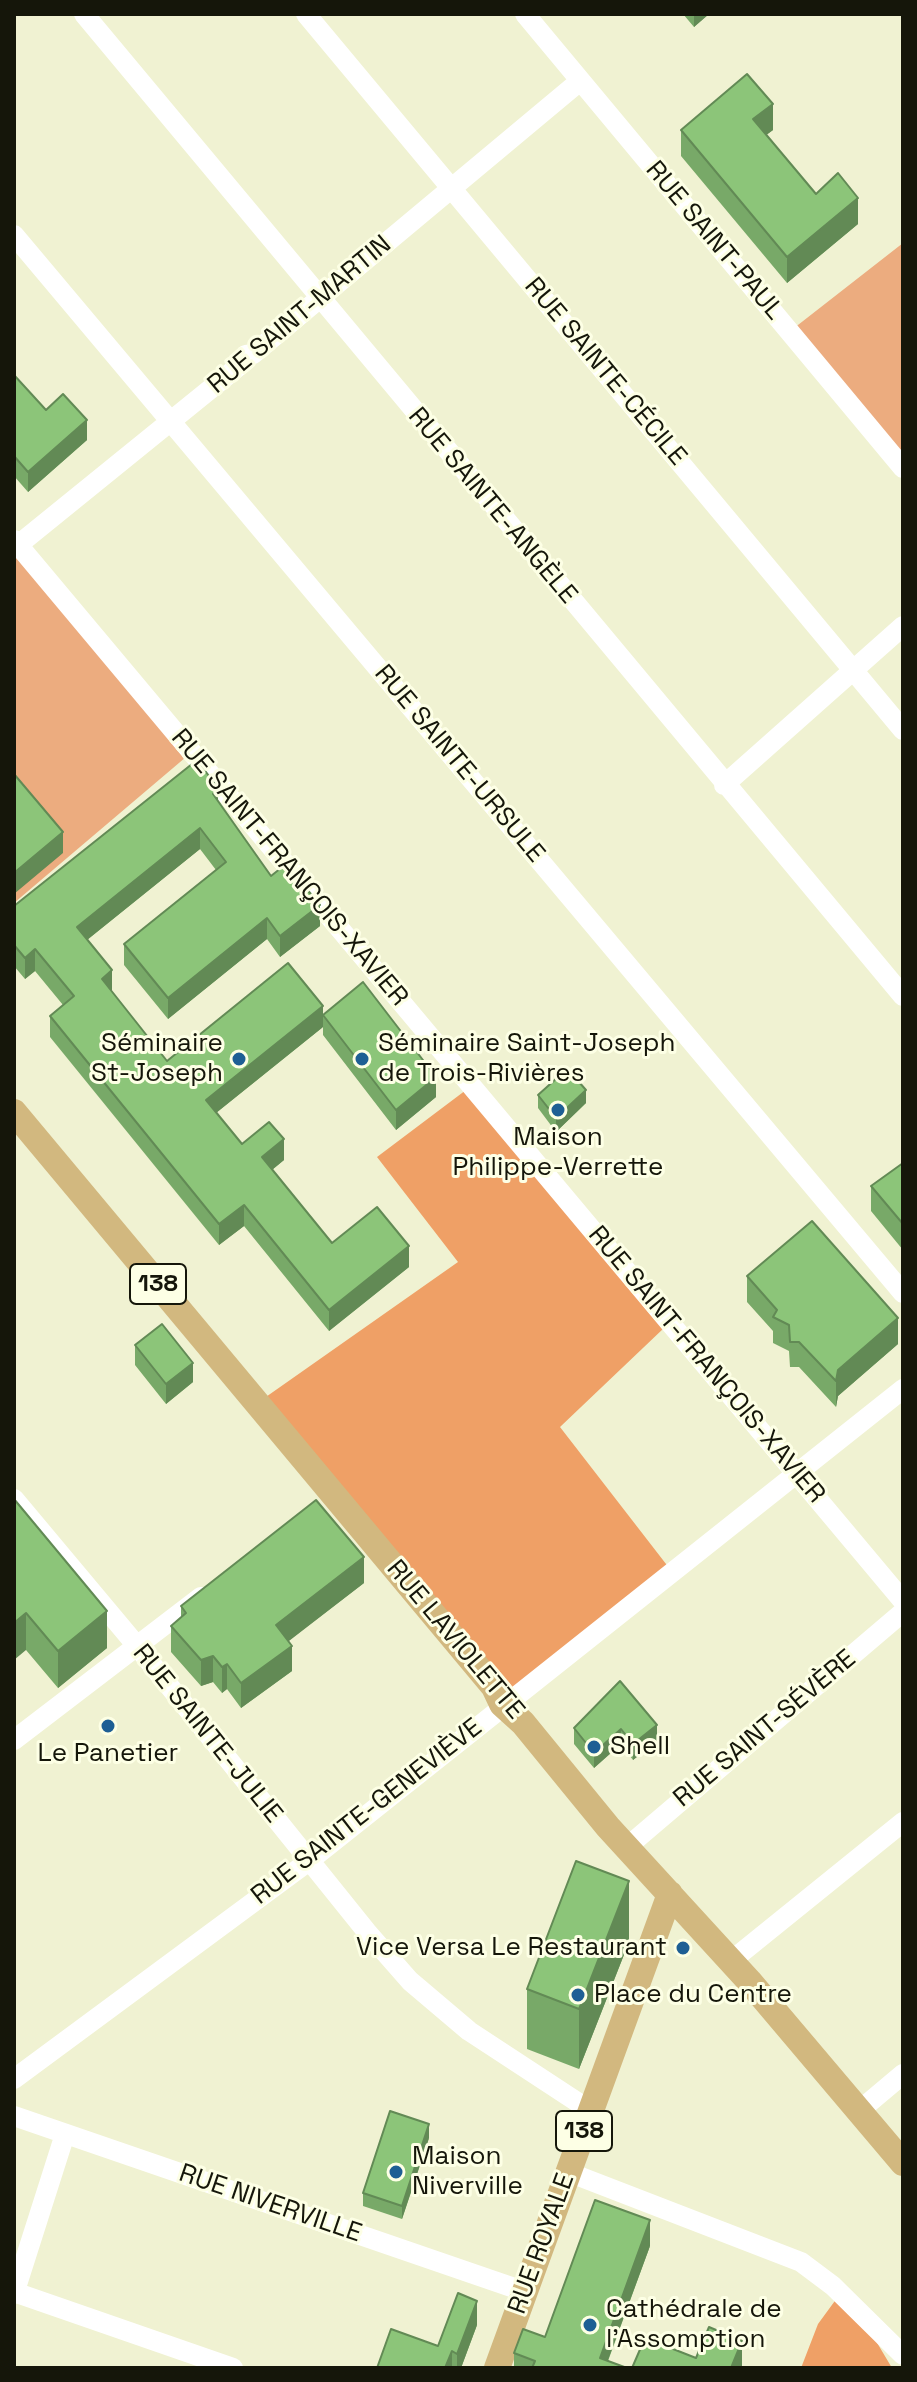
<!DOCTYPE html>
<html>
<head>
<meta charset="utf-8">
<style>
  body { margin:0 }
  #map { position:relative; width:917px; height:2382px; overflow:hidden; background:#f0f2d2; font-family:"Space Grotesk",sans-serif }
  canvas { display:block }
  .frame { position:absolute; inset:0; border:16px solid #15160a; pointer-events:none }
</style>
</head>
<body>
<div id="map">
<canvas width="917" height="2382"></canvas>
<div class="frame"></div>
</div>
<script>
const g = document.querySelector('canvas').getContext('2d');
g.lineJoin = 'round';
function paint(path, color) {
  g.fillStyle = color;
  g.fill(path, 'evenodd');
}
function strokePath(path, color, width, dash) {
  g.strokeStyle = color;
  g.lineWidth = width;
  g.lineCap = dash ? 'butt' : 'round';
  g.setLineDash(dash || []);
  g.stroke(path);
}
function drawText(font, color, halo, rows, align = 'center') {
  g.font = font + ' "Space Grotesk",sans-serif';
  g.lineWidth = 6;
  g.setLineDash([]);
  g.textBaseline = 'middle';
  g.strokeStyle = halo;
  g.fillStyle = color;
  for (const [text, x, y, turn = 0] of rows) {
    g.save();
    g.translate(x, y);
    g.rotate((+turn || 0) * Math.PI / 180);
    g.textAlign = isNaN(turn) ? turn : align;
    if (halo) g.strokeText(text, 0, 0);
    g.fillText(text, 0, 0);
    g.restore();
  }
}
const green = new Path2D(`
  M903,243V472L789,332Z
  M14,554L186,757L14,903Z`);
const forest = new Path2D(`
  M466,1090L664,1328L560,1427L673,1573L502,1704L263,1399L458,1262L377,1157Z
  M837,2298L876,2341L892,2368H801L818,2324Z`);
const minor = new Path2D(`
  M84,14L903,996
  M306,14L903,730
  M525,14L903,468
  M14,235L903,1293
  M14,540L903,1601
  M18,545L245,361L246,355L253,354L580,81
  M724,785L903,626
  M14,1499L137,1646L367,1932L410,1981L469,2031L591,2111
  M14,1740L201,1597
  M627,1847L903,1612
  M731,1961L903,1822
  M14,2079L309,1861L903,1389
  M859,2111L903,2074
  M14,2116L526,2292
  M568,2172L801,2262L833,2286L903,2355
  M14,2292L233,2368
  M14,2294L65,2134`);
const major = new Path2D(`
  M14,1112L494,1687L502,1704L523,1723L608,1827L749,1981L903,2163
  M497,2368L670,1894`);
const wall = new Path2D(`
  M683,14H709L694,27Z
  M681,130H773L766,135L816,194L858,224L787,283L681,156Z
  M14,375L46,410L87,440L28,492L14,476Z
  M218,802L271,876L320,926L280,957L267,939L168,1019L124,965V944L216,870L200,849L87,940L112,992L167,1061L323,1027L216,1113L242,1144L284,1160L272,1170L332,1243L409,1267L329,1331L244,1226L219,1245L50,1037V1016L63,1005L35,971L25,979L14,966V906Z
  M323,1015L436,1097L396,1130L323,1035Z
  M561,1081L586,1103L556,1132L538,1108V1095Z
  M903,1163V1250L871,1211V1186Z
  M747,1276L898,1344L838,1396L836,1407L799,1367H790L789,1351L773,1343V1331L747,1302Z
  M135,1345L193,1382L166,1404L135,1365Z
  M14,1499L107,1648L58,1688L26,1650Z
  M364,1583L288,1641L292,1671L241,1708L227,1689L222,1693L213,1682L201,1686L171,1652V1626L181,1618V1606Z
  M620,1681L657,1741L633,1760L621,1744L594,1768L574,1744V1728Z
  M629,1942L579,2069L527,2049V1989Z
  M429,2138L402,2219L363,2206V2193Z
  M650,2246L608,2361L627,2368H514V2353L545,2337Z
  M477,2325L461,2368H377L438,2346Z`);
const shadedWall = new Path2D(`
  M694,14H709L694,27Z
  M773,104V130L753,145V119Z
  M858,198V224L787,283V257Z
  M87,420V440L28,492V472Z
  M218,788V809L213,794Z
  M200,828V849L77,948V927Z
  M63,832V853L14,894V873Z
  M320,905V926L280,957V936Z
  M267,918V939L168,1019V998Z
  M35,949V971L25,979V958Z
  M112,970V992L102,979Z
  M323,1006V1027L206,1121V1100Z
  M436,1077V1097L396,1130V1110Z
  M586,1090V1103L556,1132V1118Z
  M284,1139V1160L262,1178V1157Z
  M244,1205V1226L219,1245V1224Z
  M409,1246V1267L329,1331V1310Z
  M898,1318V1344L838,1396L836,1407V1381L838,1370Z
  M193,1363V1382L166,1404V1384Z
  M364,1557V1583L276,1651V1625Z
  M107,1611V1648L58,1688V1651Z
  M26,1613V1650L14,1660V1623Z
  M292,1646V1671L241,1708V1683Z
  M213,1656V1682L201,1686V1660Z
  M227,1664V1689L222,1693V1667Z
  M657,1725V1741L633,1760V1744Z
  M621,1729V1744L594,1768V1753Z
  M629,1881V1942L579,2069V2009Z
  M429,2124V2138L402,2219V2206Z
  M650,2220V2246L605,2368L600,2358Z
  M477,2301V2325L461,2368H457V2354Z
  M742,2341V2368H731Z
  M452,2351V2368H445Z`);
const building = new Path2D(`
  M747,74L773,104L753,119L816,194L838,173L858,198L787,257L681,130Z
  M14,375L46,410L63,394L87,420L28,472L14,456Z
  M197,760L218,788L213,794L271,876L286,864L320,905L280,936L267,918L168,998L124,944L226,862L200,828L77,927L112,970L102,979L167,1061L288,963L323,1006L206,1100L242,1144L269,1122L284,1139L262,1157L332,1243L377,1207L409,1246L329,1310L244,1205L219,1224L50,1016L74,996L35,949L25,958L14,945V906Z
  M14,774L63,832L14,873Z
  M363,982L436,1077L396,1110L323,1015Z
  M571,1073L586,1090L556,1118L538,1095L558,1077L561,1081Z
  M903,1163V1224L871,1186Z
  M812,1221L898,1318L838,1370L836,1381L799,1342H790L789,1325L773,1317L777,1310L747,1276Z
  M162,1324L193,1363L166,1384L135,1345Z
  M14,1499L107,1611L58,1651L26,1613L14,1623Z
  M316,1500L364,1557L276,1625L292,1646L241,1683L227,1664L222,1667L213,1656L201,1660L171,1626L186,1613L181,1606Z
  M620,1681L657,1725L633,1744L621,1729L594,1753L574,1728Z
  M576,1861L629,1881L579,2009L527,1989Z
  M390,2111L429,2124L402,2206L363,2193Z
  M595,2200L650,2220L600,2358L627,2368H532L535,2361L514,2353L523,2329L545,2337Z
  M458,2293L477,2301L457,2354L452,2351L445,2368H377L391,2329L438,2346Z
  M709,2327L742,2341L731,2368H632L645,2338L696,2358Z`);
const markers = [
  [239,1059,8,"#1e5f94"],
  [362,1059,8,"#1e5f94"],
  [558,1110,8,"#1e5f94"],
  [108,1726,8,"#1e5f94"],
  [594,1747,8,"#1e5f94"],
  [683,1948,8,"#1e5f94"],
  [578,1995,8,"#1e5f94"],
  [396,2172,8,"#1e5f94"],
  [590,2325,8,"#1e5f94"]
];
const shields = [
  [158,1284,56],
  [584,2131,56]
];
const shieldNames = [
  ["138",158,1284],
  ["138",584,2131]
];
const streetNames = [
  ["RUE SAINT-PAUL",714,241,50],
  ["RUE SAINT-MARTIN",300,315,-40],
  ["RUE SAINTE-CÉCILE",605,372,50],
  ["RUE SAINTE-ANGÈLE",492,506,50],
  ["RUE SAINTE-URSULE",459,764,50],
  ["RUE SAINT-FRANÇOIS-XAVIER",289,868,50],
  ["RUE SAINT-FRANÇOIS-XAVIER",706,1365,50],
  ["RUE LAVIOLETTE",455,1640,50],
  ["RUE SAINT-SÉVÈRE",765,1729,-40],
  ["RUE SAINTE-JULIE",207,1734,51],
  ["RUE SAINTE-GENEVIÈVE",367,1812,-38],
  ["RUE NIVERVILLE",270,2204,19],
  ["RUE ROYALE",542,2244,-70]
];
const poiNames = [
  ["Séminaire",223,1044,"right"],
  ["St-Joseph",223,1074,"right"],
  ["Séminaire Saint-Joseph",378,1044],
  ["de Trois‑Rivières",378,1074],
  ["Maison",558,1138,"center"],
  ["Philippe-Verrette",558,1168,"center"],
  ["Shell",610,1747],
  ["Le Panetier",108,1754,"center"],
  ["Vice Versa Le Restaurant",667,1948,"right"],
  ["Place du Centre",594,1995],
  ["Maison",412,2157],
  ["Niverville",412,2187],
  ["Cathédrale de",606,2310],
  ["l'Assomption",606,2340]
];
paint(green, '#ecac7f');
paint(forest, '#efa066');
strokePath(minor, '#fff', 20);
strokePath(major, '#d2b87f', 26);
paint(wall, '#78a968');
paint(shadedWall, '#628a55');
paint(building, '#8cc579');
strokePath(building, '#628a55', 2);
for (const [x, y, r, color] of markers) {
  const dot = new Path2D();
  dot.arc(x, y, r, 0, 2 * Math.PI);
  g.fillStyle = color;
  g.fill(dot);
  strokePath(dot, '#fdffe5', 3);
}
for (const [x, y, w] of shields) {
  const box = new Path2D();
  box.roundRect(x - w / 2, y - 20, w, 40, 6);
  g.fillStyle = '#fdffe5';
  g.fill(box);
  strokePath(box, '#15160a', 2);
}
drawText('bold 24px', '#15160a', null, shieldNames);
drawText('26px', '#15160a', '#fdffe5', streetNames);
drawText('26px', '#15160a', '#fdffe5', poiNames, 'left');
</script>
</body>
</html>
